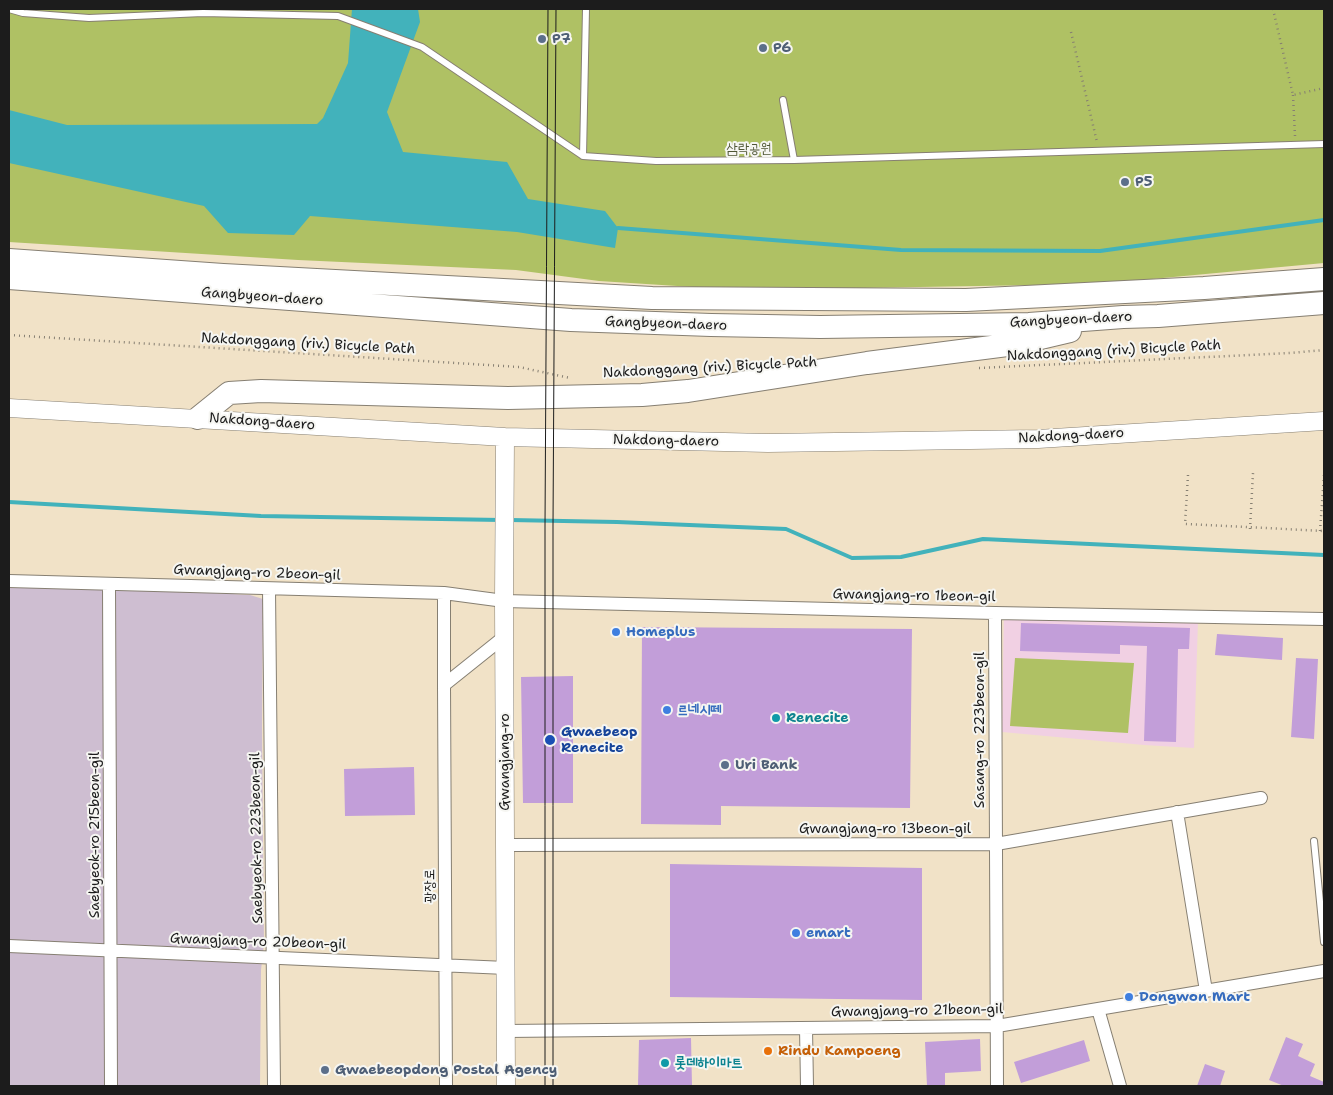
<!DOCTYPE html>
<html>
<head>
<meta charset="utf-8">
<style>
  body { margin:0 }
  #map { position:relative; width:1333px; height:1095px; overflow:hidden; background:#f1e2c7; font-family:"Shantell Sans",sans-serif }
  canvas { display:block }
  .frame { position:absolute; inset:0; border:10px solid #1c1c1c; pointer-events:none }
</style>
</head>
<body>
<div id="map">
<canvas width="1333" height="1095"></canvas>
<div class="frame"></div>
</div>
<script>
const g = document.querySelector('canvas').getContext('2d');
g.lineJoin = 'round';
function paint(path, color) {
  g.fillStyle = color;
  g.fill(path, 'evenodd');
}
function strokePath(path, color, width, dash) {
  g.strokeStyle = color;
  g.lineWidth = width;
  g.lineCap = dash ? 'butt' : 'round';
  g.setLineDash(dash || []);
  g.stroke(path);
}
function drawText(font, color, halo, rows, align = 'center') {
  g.font = font + ' "Shantell Sans","Poor Story",sans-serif';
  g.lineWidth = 4;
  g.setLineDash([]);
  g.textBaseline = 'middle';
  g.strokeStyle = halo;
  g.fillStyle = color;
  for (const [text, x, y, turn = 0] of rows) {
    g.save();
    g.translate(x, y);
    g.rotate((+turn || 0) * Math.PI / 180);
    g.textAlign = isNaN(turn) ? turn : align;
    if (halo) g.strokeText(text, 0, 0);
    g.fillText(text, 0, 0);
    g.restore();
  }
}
const built = new Path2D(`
  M1004,608L1198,621L1194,748L1144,745L1002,732Z`);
const industrial = new Path2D(`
  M9,586L122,588L250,595L263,599L262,726L264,944L261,970L260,1086H9Z`);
const green = new Path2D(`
  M9,9H1324V263L1098,284L740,290L599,281L516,270L298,260L9,242Z
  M1015,658L1134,663L1128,733L1010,726Z`);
const water = new Path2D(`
  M352,9H418L420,22L387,112L403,152L507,162L528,199L605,211L618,228L615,248L517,232L310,216L294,235L228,233L204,206L9,163V110L67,125L317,124L323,118L348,63Z`);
const stream = new Path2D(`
  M618,228L901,250L1100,251L1324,220
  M9,502L261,516L501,520
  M510,520L617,522L786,529L852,558L901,557L983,539L1324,555`);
const building = new Path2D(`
  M1021,623L1190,628L1189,649H1178L1176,742L1144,741L1147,646L1120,645V654L1020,651Z
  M642,627L912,629L910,808L721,806V825L641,824Z
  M1217,634L1283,638L1282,660L1215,655Z
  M1296,658L1318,659L1314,739L1291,737Z
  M573,676V803H523L521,677Z
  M414,767L415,815L345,816L344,769Z
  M670,864L922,868V1000L670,997Z
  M1286,1037L1303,1044L1298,1056L1315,1064L1310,1076L1324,1082V1086H1284L1269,1080Z
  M691,1038L692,1086H638L639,1040Z
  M980,1039L981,1071L945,1073V1086H927L925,1042Z
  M1084,1040L1090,1061L1021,1083L1014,1062Z
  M1205,1064L1225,1071L1220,1086H1197Z`);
const path = new Path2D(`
  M1273,9L1293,95L1324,88
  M1071,32L1097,142
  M1293,95L1295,136
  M9,335L519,367L570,378
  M979,368L1290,353L1324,350
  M1188,475L1185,524L1324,531
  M1250,529L1253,473
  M1320,531L1324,475`);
const lane = new Path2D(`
  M9,9L23,13L89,18L203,13L338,16L422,47L583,156L656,161L794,160L1324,144
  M783,100L794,160
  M583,156L586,9
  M1314,841L1324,942`);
const street = new Path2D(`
  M9,581L444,593L504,601L995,613L1324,619
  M109,584L111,1086
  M269,589L274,1086
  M444,593V685L504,637
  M995,613L997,1086
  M444,685L446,1086
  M1177,812L1206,991
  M505,845L996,844L1261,798
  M9,946L506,968
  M1098,1009L1120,1086
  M806,1028L807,1086
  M506,1031L997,1026L1324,971`);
const secondary = new Path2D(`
  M9,408L505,437L768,443L1038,439L1324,421
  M505,437L504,601L506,1086`);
const highway = new Path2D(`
  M9,260L223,275L652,298L966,300L1204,288L1324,279
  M9,278L571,320L711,325L820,327L1029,324L1123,317L1158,316L1324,303
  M198,418L229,393L261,391L508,398L642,395L688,391L867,363L1015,344L1070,331`);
const tram = new Path2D(`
  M545,1086V525L548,9
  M553,1086V525L556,9`);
const markers = [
  [542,39,5,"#5c6f8a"],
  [763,48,5,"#5c6f8a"],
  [1125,182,5,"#5c6f8a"],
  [616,632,5,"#3f7fe0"],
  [667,710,5,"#3f7fe0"],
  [776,718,5,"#0f9aa8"],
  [550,740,6,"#1a4fb4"],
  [725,765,5,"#5c6f8a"],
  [796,933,5,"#3f7fe0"],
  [1129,997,5,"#3f7fe0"],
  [768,1051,5,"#e8710a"],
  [665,1063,5,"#0f9aa8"],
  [325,1070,5,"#5c6f8a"]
];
const serviceNames = [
  ["P7",552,39],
  ["P6",773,48],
  ["P5",1135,182],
  ["Uri Bank",735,765],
  ["Gwaebeopdong Postal Agency",335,1070]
];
const parkNames = [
  ["삼락공원",749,149]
];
const streetNames = [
  ["Gangbyeon-daero",262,297,4],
  ["Gangbyeon-daero",1071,320,-3],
  ["Gangbyeon-daero",666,324,2],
  ["Nakdonggang (riv.) Bicycle Path",308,344,3],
  ["Nakdonggang (riv.) Bicycle Path",1114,351,-3],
  ["Nakdonggang (riv.) Bicycle Path",710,368,-3],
  ["Nakdong-daero",262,422,4],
  ["Nakdong-daero",1071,436,-3],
  ["Nakdong-daero",666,441,1],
  ["Gwangjang-ro 2beon-gil",257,573,2],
  ["Gwangjang-ro 1beon-gil",914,596,1],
  ["Sasang-ro 223beon-gil",980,730,-90],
  ["Gwangjang-ro",505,762,-90],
  ["Gwangjang-ro 13beon-gil",885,829],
  ["Saebyeok-ro 215beon-gil",95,835,-90],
  ["Saebyeok-ro 223beon-gil",257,838,-91],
  ["광장로",430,886,-90],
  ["Gwangjang-ro 20beon-gil",258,942,2],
  ["Gwangjang-ro 21beon-gil",917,1011,-1]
];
const shopNames = [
  ["Homeplus",626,632],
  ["르네시떼",677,710],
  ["emart",806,933],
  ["Dongwon Mart",1139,997]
];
const cultureNames = [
  ["Renecite",786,718],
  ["롯데하이마트",675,1063]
];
const transitNames = [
  ["Gwaebeop",561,732],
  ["Renecite",561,748]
];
const foodNames = [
  ["Rindu Kampoeng",778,1051]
];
paint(built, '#f1d0e3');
paint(industrial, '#cebed1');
paint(green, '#afc164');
paint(water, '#42b2bb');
strokePath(stream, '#42b2bb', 4);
paint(building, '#c29ed9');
strokePath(lane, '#867f72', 8);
strokePath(street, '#867f72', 14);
strokePath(secondary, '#867f72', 19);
strokePath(highway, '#867f72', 24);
strokePath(path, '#867f72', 2.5, [1, 4]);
strokePath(lane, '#fff', 6);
strokePath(street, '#fff', 12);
strokePath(secondary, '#fff', 18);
strokePath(highway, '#fff', 22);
strokePath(tram, '#1c1c1c', 1);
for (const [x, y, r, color] of markers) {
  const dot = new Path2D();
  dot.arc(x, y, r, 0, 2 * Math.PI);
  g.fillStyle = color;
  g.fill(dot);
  strokePath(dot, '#f6f6f2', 2);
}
drawText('bold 14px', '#4e5e75', '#f6f6f2', serviceNames, 'left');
drawText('14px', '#4f5635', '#f6f6f2', parkNames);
drawText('14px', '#1c1c1c', '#f6f6f2', streetNames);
drawText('bold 14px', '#366cbe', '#f6f6f2', shopNames, 'left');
drawText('bold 14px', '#0d838f', '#f6f6f2', cultureNames, 'left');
drawText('bold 14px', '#164399', '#f6f6f2', transitNames, 'left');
drawText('bold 14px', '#c56008', '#f6f6f2', foodNames, 'left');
</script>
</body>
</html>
